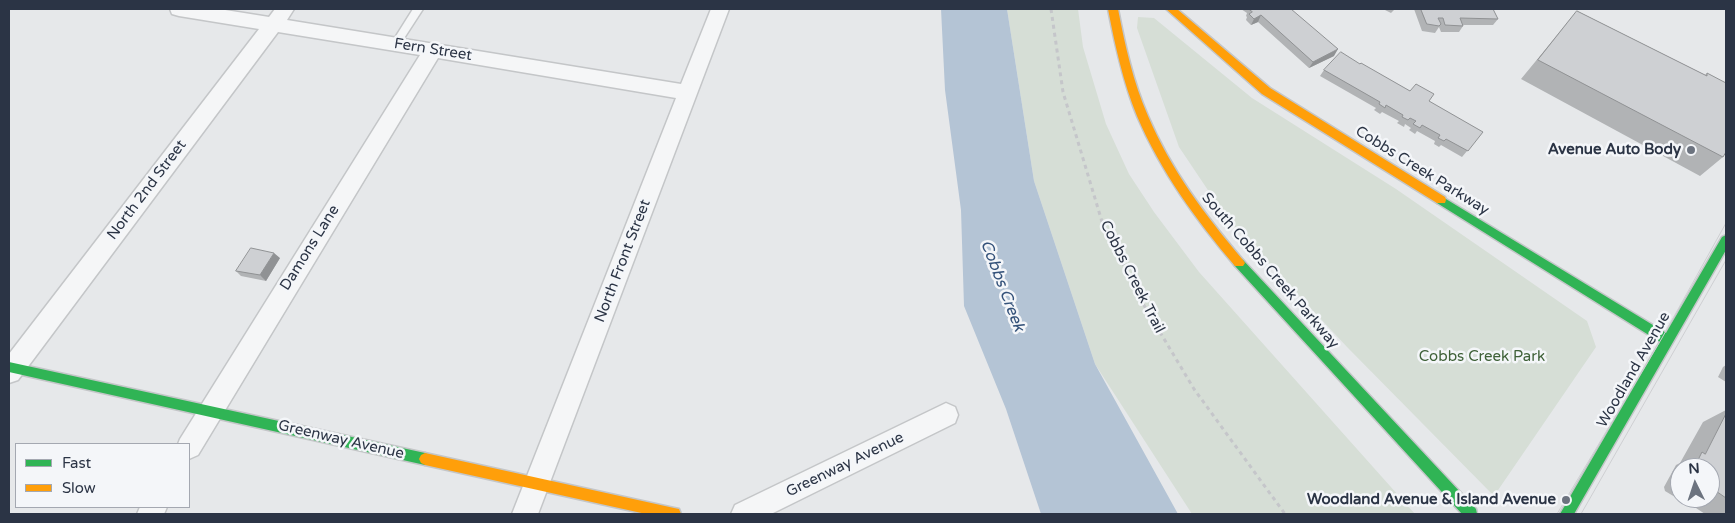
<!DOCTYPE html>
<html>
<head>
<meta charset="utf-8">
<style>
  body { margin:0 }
  #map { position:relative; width:1735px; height:523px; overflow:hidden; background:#e6e8ea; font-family:"Varela Round",sans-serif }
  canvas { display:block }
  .frame { position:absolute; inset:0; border:10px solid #2b3445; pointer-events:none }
  .legend { position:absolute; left:15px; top:443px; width:175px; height:65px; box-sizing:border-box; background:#f4f6f9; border:1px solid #a4a8b1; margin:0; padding:6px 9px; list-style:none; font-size:15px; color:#2b3445 }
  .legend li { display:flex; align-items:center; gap:10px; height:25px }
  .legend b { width:25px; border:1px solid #a4a8b1 }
  .north { position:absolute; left:1670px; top:458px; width:50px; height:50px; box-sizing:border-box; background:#f4f6f9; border:1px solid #a4a8b1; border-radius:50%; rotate:356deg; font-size:14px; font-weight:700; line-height:20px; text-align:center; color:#2b3445 }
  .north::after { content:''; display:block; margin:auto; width:18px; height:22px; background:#6c737f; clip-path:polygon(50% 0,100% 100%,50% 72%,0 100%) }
</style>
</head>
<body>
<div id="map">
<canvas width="1735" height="523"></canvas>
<div class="frame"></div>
<ul class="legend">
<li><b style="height:6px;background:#30b455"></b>Fast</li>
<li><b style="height:6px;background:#ff9f0a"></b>Slow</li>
</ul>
<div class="north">N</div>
</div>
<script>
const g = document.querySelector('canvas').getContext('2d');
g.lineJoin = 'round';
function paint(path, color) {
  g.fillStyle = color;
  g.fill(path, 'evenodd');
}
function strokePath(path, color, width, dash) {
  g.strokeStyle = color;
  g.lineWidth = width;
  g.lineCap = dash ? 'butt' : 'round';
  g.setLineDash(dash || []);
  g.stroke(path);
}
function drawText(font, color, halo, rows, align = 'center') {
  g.font = font + ' "Varela Round",sans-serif';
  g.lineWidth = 5;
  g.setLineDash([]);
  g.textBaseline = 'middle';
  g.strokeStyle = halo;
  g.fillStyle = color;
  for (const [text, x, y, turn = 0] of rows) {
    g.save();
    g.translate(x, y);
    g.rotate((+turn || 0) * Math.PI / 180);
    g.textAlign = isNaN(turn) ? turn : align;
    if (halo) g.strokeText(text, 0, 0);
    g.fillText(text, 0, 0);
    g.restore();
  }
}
const green = new Path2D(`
  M1007,9H1078L1083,47L1106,124L1129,174L1154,212L1199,272L1415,514H1192L1095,364L1034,181Z
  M1138,17L1154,18L1252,98L1396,189L1587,321L1596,347L1494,496L1348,348L1228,220L1179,147L1137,28Z`);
const water = new Path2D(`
  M941,9H1007L1034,181L1095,364L1178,514H1041L1006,409L964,306L961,210L945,90Z`);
const path = new Path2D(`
  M1051,9L1063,92L1103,225L1142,302L1194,389L1285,514`);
const lane = new Path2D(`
  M413,9H423L399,46H393L391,44Z`);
const street = new Path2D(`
  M170,9H219L269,17L275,9H294L287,20L681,84L711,9H729L538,514H512L676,98L438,58L198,455L189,459V444H178L180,439L420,55L278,32L18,380L9,383V354L259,29L179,16L172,14Z
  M946,403L955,407L958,415L955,423L771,514H731L735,505Z
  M140,507H167L164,514H137Z`);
const fast = new Path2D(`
  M1441,196L1666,333L1722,237L1726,235V250L1574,514H1560L1660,342L1437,203L1436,200L1437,197Z
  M1239,258L1243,260L1476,509L1477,514H1462L1235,266L1233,263L1235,260Z
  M9,362L425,453L429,455L431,459L429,463L425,465L9,372Z`);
const slow = new Path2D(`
  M1108,9H1118C1125,45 1133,82 1148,116C1171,170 1205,215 1243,260L1245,263L1243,266H1235C1196,220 1161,172 1137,116C1123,82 1115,45 1108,9Z
  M1166,9H1177L1270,88L1445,197L1446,200L1445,203H1437L1262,94Z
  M425,453L674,508L679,509L681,514H646L425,465L421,463L419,459L421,455Z`);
const tram = new Path2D(`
  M1557,514L1662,338L1726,223
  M1581,514L1726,260`);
const wall = new Path2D(`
  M1241,9H1291L1334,56L1309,68L1258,22L1251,25L1246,20L1247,17L1246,16L1247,13Z
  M1383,9H1395L1391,13Z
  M1414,9H1493L1498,19L1493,25H1463V26L1459,32H1441L1439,27L1435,33L1422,31Z
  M1577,11L1705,75L1707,73L1723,157L1700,176L1521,79Z
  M1360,64L1410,91L1483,132L1462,157L1441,145L1439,147L1434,144L1435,141L1417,131L1415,134L1409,130L1411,128L1405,124L1404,127L1397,123L1399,121L1382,112L1380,114L1374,110L1376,108L1320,76L1324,70Z
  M280,258L266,281L241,276L236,271Z
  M1726,365V382L1718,377L1723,367Z
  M1726,410V514H1705L1681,498H1710V468H1680V498L1677,496L1675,497L1665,491L1664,487L1676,465L1680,463L1703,422Z`);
const shadedWall = new Path2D(`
  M1261,15L1258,22L1251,25L1254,19Z
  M1338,49L1334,56L1309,68L1313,62Z
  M274,253L280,258L266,281L260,275Z`);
const building = new Path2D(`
  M1249,9H1291L1338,49L1313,62L1261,15L1254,19L1249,14L1252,12Z
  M1421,9H1493L1498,19L1460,18L1463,26L1445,25L1443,18H1438L1441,24L1439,26L1427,24Z
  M1577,11L1707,76V73L1726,83V152L1723,157L1538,60Z
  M1341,52L1360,64L1361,63L1410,91L1416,84L1434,94L1429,101L1483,132L1468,151L1446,139L1444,141L1438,138L1440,135L1422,125L1420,128L1413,124L1416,121L1410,118L1408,120L1402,117L1403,115L1386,105L1385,108L1379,104L1380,102L1324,70Z
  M251,248L274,253L260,275L236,271Z
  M1726,414V498L1710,487V468H1694L1702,452L1705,454Z`);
const markers = [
  [1691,150,5,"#6c737f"],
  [1566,500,5,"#6c737f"]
];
const streetNames = [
  ["Fern Street",433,50,9],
  ["Cobbs Creek Parkway",1422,171,32],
  ["North 2nd Street",147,190,-53],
  ["Damons Lane",310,248,-58],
  ["North Front Street",623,261,-69],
  ["South Cobbs Creek Parkway",1270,271,49],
  ["Cobbs Creek Trail",1132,277,63],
  ["Woodland Avenue",1634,370,-60],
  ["Greenway Avenue",341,440,13],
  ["Greenway Avenue",845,465,-26]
];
const poiNames = [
  ["Avenue Auto Body",1681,150],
  ["Woodland Avenue & Island Avenue",1556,500]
];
const parkNames = [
  ["Cobbs Creek Park",1482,357]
];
const waterNames = [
  ["Cobbs Creek",1002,286,69]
];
paint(green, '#d6ded6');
paint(water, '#b4c4d5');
strokePath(lane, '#c4c6c8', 3);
strokePath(street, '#c4c6c8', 3);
strokePath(fast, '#c4c6c8', 3);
strokePath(slow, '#c4c6c8', 3);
strokePath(path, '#c5c6ca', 3, [4, 4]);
paint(lane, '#f5f6f7');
paint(street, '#f5f6f7');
paint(fast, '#30b455');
paint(slow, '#ff9f0a');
strokePath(tram, '#cecfd2', 1);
paint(wall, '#b1b3b5');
paint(shadedWall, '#909294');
paint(building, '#ced0d3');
strokePath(building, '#909294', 1);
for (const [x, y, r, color] of markers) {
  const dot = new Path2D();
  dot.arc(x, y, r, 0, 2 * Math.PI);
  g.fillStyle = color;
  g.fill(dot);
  strokePath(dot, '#f4f6f9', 2);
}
drawText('15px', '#2b3445', '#f4f6f9', streetNames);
drawText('bold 15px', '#2b3445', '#f4f6f9', poiNames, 'right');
drawText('15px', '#3f6138', '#f4f6f9', parkNames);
drawText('italic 16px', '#34527a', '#f4f6f9', waterNames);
</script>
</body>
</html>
